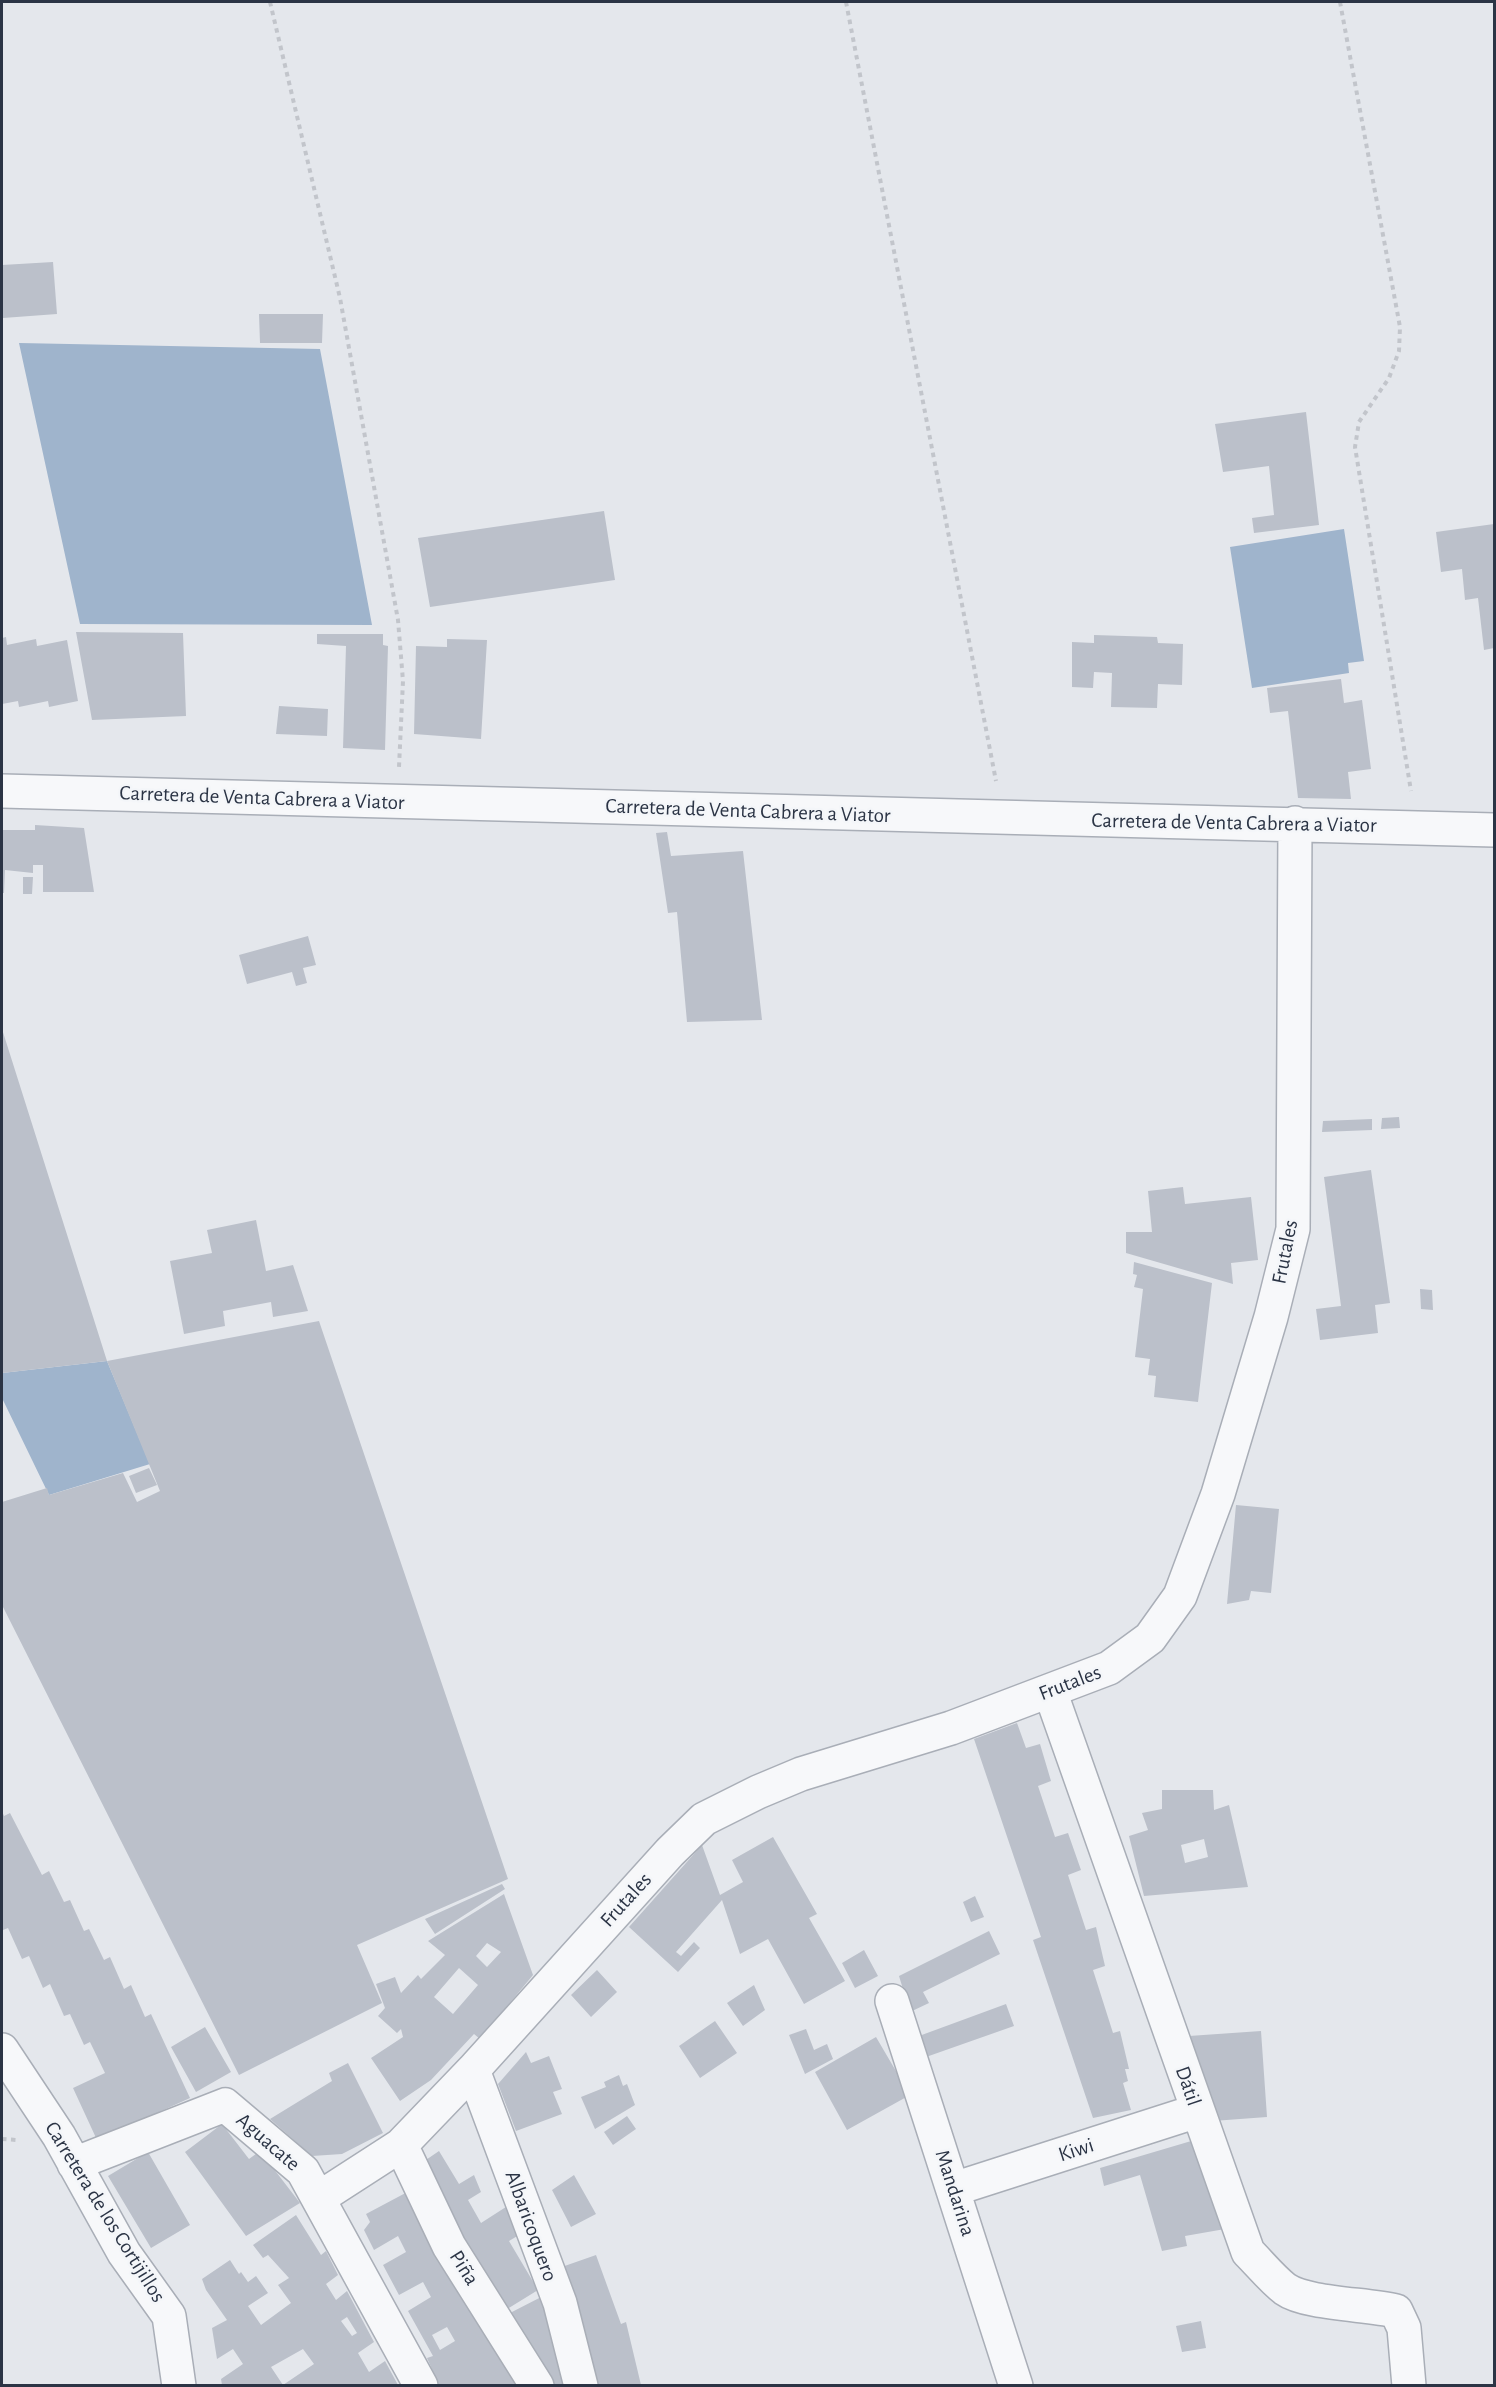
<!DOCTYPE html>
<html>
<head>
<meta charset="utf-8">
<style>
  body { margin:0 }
  #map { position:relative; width:1496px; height:2387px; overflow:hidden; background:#e4e7ec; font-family:"Alegreya Sans",sans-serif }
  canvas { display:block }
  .frame { position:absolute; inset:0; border:3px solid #2b3445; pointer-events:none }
</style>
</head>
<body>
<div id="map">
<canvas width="1496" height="2387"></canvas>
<div class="frame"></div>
</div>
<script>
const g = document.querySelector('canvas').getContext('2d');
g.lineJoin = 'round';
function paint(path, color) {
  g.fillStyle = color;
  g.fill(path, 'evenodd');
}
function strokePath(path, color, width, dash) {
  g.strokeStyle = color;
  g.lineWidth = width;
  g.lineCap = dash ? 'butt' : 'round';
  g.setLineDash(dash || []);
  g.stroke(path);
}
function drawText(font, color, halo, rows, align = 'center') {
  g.font = font + ' "Alegreya Sans",sans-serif';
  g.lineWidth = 5;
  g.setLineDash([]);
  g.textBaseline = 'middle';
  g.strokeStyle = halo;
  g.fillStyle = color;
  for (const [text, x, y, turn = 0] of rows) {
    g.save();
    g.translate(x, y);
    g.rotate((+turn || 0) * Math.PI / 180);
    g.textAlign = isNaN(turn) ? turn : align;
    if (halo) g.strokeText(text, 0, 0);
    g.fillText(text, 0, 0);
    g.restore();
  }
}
const water = new Path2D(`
  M19,343L320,349L372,625L80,624Z
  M1344,529L1364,661L1348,663L1349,673L1252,688L1230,547Z
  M107,1361L150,1464L49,1495L2,1398V1373Z`);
const building = new Path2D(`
  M53,262L57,314L3,318L2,265Z
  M259,314H323L322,343H260Z
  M1306,412L1319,525L1254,533L1252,518L1274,515L1269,466L1223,472L1215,424Z
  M604,511L615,580L430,607L418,538Z
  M1494,524V648L1484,650L1478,598L1465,600L1462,569L1441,572L1436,532Z
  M76,632L183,633L186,716L92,720Z
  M317,634H383V645L388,646L385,750L343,748L346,646L317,644Z
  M1094,635L1157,637L1158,643L1183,644L1182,685L1158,684L1157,708L1111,707L1112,673L1094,672L1093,688L1072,687V642L1094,643Z
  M6,637L7,645L36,639L37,646L67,640L78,701L49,707L48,701L19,707L18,701L2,704V638Z
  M447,639L487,640L481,739L414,734L416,646L447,647Z
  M1341,679L1344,703L1362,700L1371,769L1348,772L1351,799L1298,798L1288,711L1270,713L1267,688Z
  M279,706L328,709L327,736L276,734Z
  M35,825L84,828L94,892H43V865H33V873L5,870L4,893H2V830H35Z
  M667,832L671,856L743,851L762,1020L687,1022L677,912L668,913L656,833Z
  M23,877H33L32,894H23Z
  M308,936L316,965L303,968L307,983L296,986L292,972L247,984L239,955Z
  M2,1029L107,1361L2,1373Z
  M1399,1117L1400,1128L1381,1129L1382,1118Z
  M1372,1119V1130L1322,1132L1323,1121Z
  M1371,1170L1390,1303L1375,1305L1378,1333L1320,1340L1316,1309L1341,1306L1324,1177Z
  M1183,1187L1185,1204L1251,1197L1258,1260L1231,1263L1233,1284L1126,1253V1232H1152L1148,1191Z
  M256,1220L266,1271L293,1265L308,1311L273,1317L271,1302L223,1311L225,1326L184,1334L170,1261L212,1253L207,1230Z
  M1134,1262L1212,1283L1198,1402L1154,1397L1156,1376L1148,1375L1150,1359L1135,1357L1143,1289L1134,1287L1137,1275L1133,1274Z
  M1420,1289L1432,1290L1433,1310L1421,1309Z
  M319,1321L508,1879L357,1945L382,2003L239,2075L2,1605V1502L47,1488L49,1495L123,1473L137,1502L160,1491L107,1361Z
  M149,1468L157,1485L136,1493L129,1476Z
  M1236,1505L1279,1509L1271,1593L1251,1591L1249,1600L1227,1604Z
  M1017,1723L1026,1748L1040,1744L1051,1781L1038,1786L1055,1837L1068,1833L1081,1870L1068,1875L1086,1930L1096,1927L1105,1966L1093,1970L1113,2033L1120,2031L1129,2069H1125L1128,2081L1123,2083L1131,2110L1093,2118L1033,1940L1041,1937L974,1739Z
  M1162,1790H1213L1214,1810L1229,1805L1248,1887L1144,1896L1129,1836L1148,1830L1142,1813L1162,1809ZM1204,1839L1208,1857L1185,1863L1181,1845Z
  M2,1811L4,1816L10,1813L42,1875L49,1871L64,1902L70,1900L84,1931L89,1929L104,1960L110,1957L124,1989L131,1985L145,2017L151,2014L190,2098L97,2140L73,2088L105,2073L90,2042L84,2045L70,2014L64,2016L50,1984L43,1988L29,1956L22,1959L8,1928L3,1930L2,1927Z
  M773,1837L817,1914L809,1918L845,1981L804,2004L768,1939L740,1954L722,1900L676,1952L681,1956L694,1942L700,1948L678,1972L629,1927L702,1845L720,1895L743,1882L732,1860Z
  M502,1884L505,1889L435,1934L425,1919Z
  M504,1894L533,1975L480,2039L474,2034L431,2080L400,2101L371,2058L403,2037L401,2029L397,2033L378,2016L385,2008L376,1984L395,1977L401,1993L418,1975L421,1979L445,1955L428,1941ZM487,1943L501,1952L487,1967L476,1956ZM459,1968L478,1985L453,2014L434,1997Z
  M975,1896L984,1917L971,1922L963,1902Z
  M989,1931L1000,1954L923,1992L929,2003L910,2012L899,1976Z
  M864,1950L878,1976L855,1988L842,1963Z
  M597,1970L617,1992L591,2017L571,1995Z
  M754,1985L765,2010L743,2026L727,2003Z
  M1006,2004L1014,2026L926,2057L919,2036Z
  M715,2021L737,2053L700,2078L679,2046Z
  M205,2027L231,2072L196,2092L171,2047Z
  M806,2029L814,2050L827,2044L833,2059L805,2074L789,2035Z
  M1261,2031L1267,2117L1213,2121L1189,2036Z
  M876,2037L910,2095L847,2130L815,2072Z
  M526,2052L531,2063L549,2056L562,2089L553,2092L562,2114L516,2131L498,2084Z
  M348,2063L383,2133L342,2154L312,2156L270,2119L332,2081L329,2073Z
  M619,2075L623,2086L627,2084L635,2105L595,2129L581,2097L606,2087L604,2082Z
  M627,2116L636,2129L613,2145L604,2132Z
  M222,2124L249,2159L260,2151L300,2203L246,2236L185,2152Z
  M1198,2139L1225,2229L1185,2236L1187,2246L1162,2251L1140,2175L1104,2186L1100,2168Z
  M439,2151L459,2184L474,2175L481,2192L468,2200L481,2223L509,2205L524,2232L509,2241L538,2290L504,2311L420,2164Z
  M148,2152L190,2225L151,2248L108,2176Z
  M574,2175L596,2214L571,2227L552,2190Z
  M413,2189L519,2385H439L427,2358L433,2356L408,2311L431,2297L423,2282L399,2295L383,2265L406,2252L398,2236L374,2250L364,2230L370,2222L366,2214ZM447,2327L455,2341L440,2350L432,2335Z
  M296,2215L321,2255L326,2251L338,2275L326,2284L336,2300L347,2291L374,2342L358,2353L369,2372L385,2361L398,2385H222L221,2379L243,2364L233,2349L217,2359L212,2328L227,2320L206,2290L202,2279L230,2260L239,2274L241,2272L248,2282L256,2276L268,2293L248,2306L261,2325L291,2303L278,2285L289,2278L268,2255L263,2258L253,2245ZM347,2317L357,2333L352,2336L341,2321ZM303,2349L314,2364L283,2385L271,2367Z
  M596,2255L621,2324L626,2322L641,2385H592L556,2269Z
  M547,2294L575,2385H547L510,2313Z
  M1201,2321L1206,2348L1182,2352L1176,2326Z`);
const path = new Path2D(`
  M270,2L340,298L398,620L403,681L399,767
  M846,2L996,781
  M1340,2L1400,327L1399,351L1389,378L1359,422L1355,447L1411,791
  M2,2139L17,2140`);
const minor = new Path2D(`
  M2,791L1494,830
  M1050,1691L1248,2252C1260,2264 1272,2279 1285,2289C1306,2304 1367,2304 1396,2311L1404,2328L1409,2386
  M892,2001L1016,2386
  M2,2050L59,2136L124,2253L169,2316L179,2386
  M473,2070L560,2303L581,2386
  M401,2145L449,2246L537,2386
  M74,2164L225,2105L303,2171L421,2386
  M954,2189L1197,2111
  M319,2198L401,2145L473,2070L670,1852L704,1819L758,1792L801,1774L951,1728L1109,1668L1150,1638L1180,1596L1218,1494L1271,1317L1293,1229L1295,823`);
const streetNames = [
  ["Carretera de Venta Cabrera a Viator",262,798,2],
  ["Carretera de Venta Cabrera a Viator",748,811,2],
  ["Carretera de Venta Cabrera a Viator",1234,823,1],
  ["Frutales",1285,1252,-79],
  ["Frutales",1070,1683,-21],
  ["Frutales",626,1900,-48],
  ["Dátil",1188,2086,71],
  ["Aguacate",268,2142,41],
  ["Kiwi",1076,2150,-18],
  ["Mandarina",955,2193,72],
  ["Carretera de los Cortijillos",105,2212,58],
  ["Albaricoquero",531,2226,70],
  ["Piña",464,2268,58]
];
paint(water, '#9fb4cc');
paint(building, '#bbc0ca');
strokePath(minor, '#a9aeb7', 36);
strokePath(path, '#c2c5cb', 4, [4.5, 4.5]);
strokePath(minor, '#f7f8fa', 33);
drawText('21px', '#2b3445', '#f4f6f9', streetNames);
</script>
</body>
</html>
